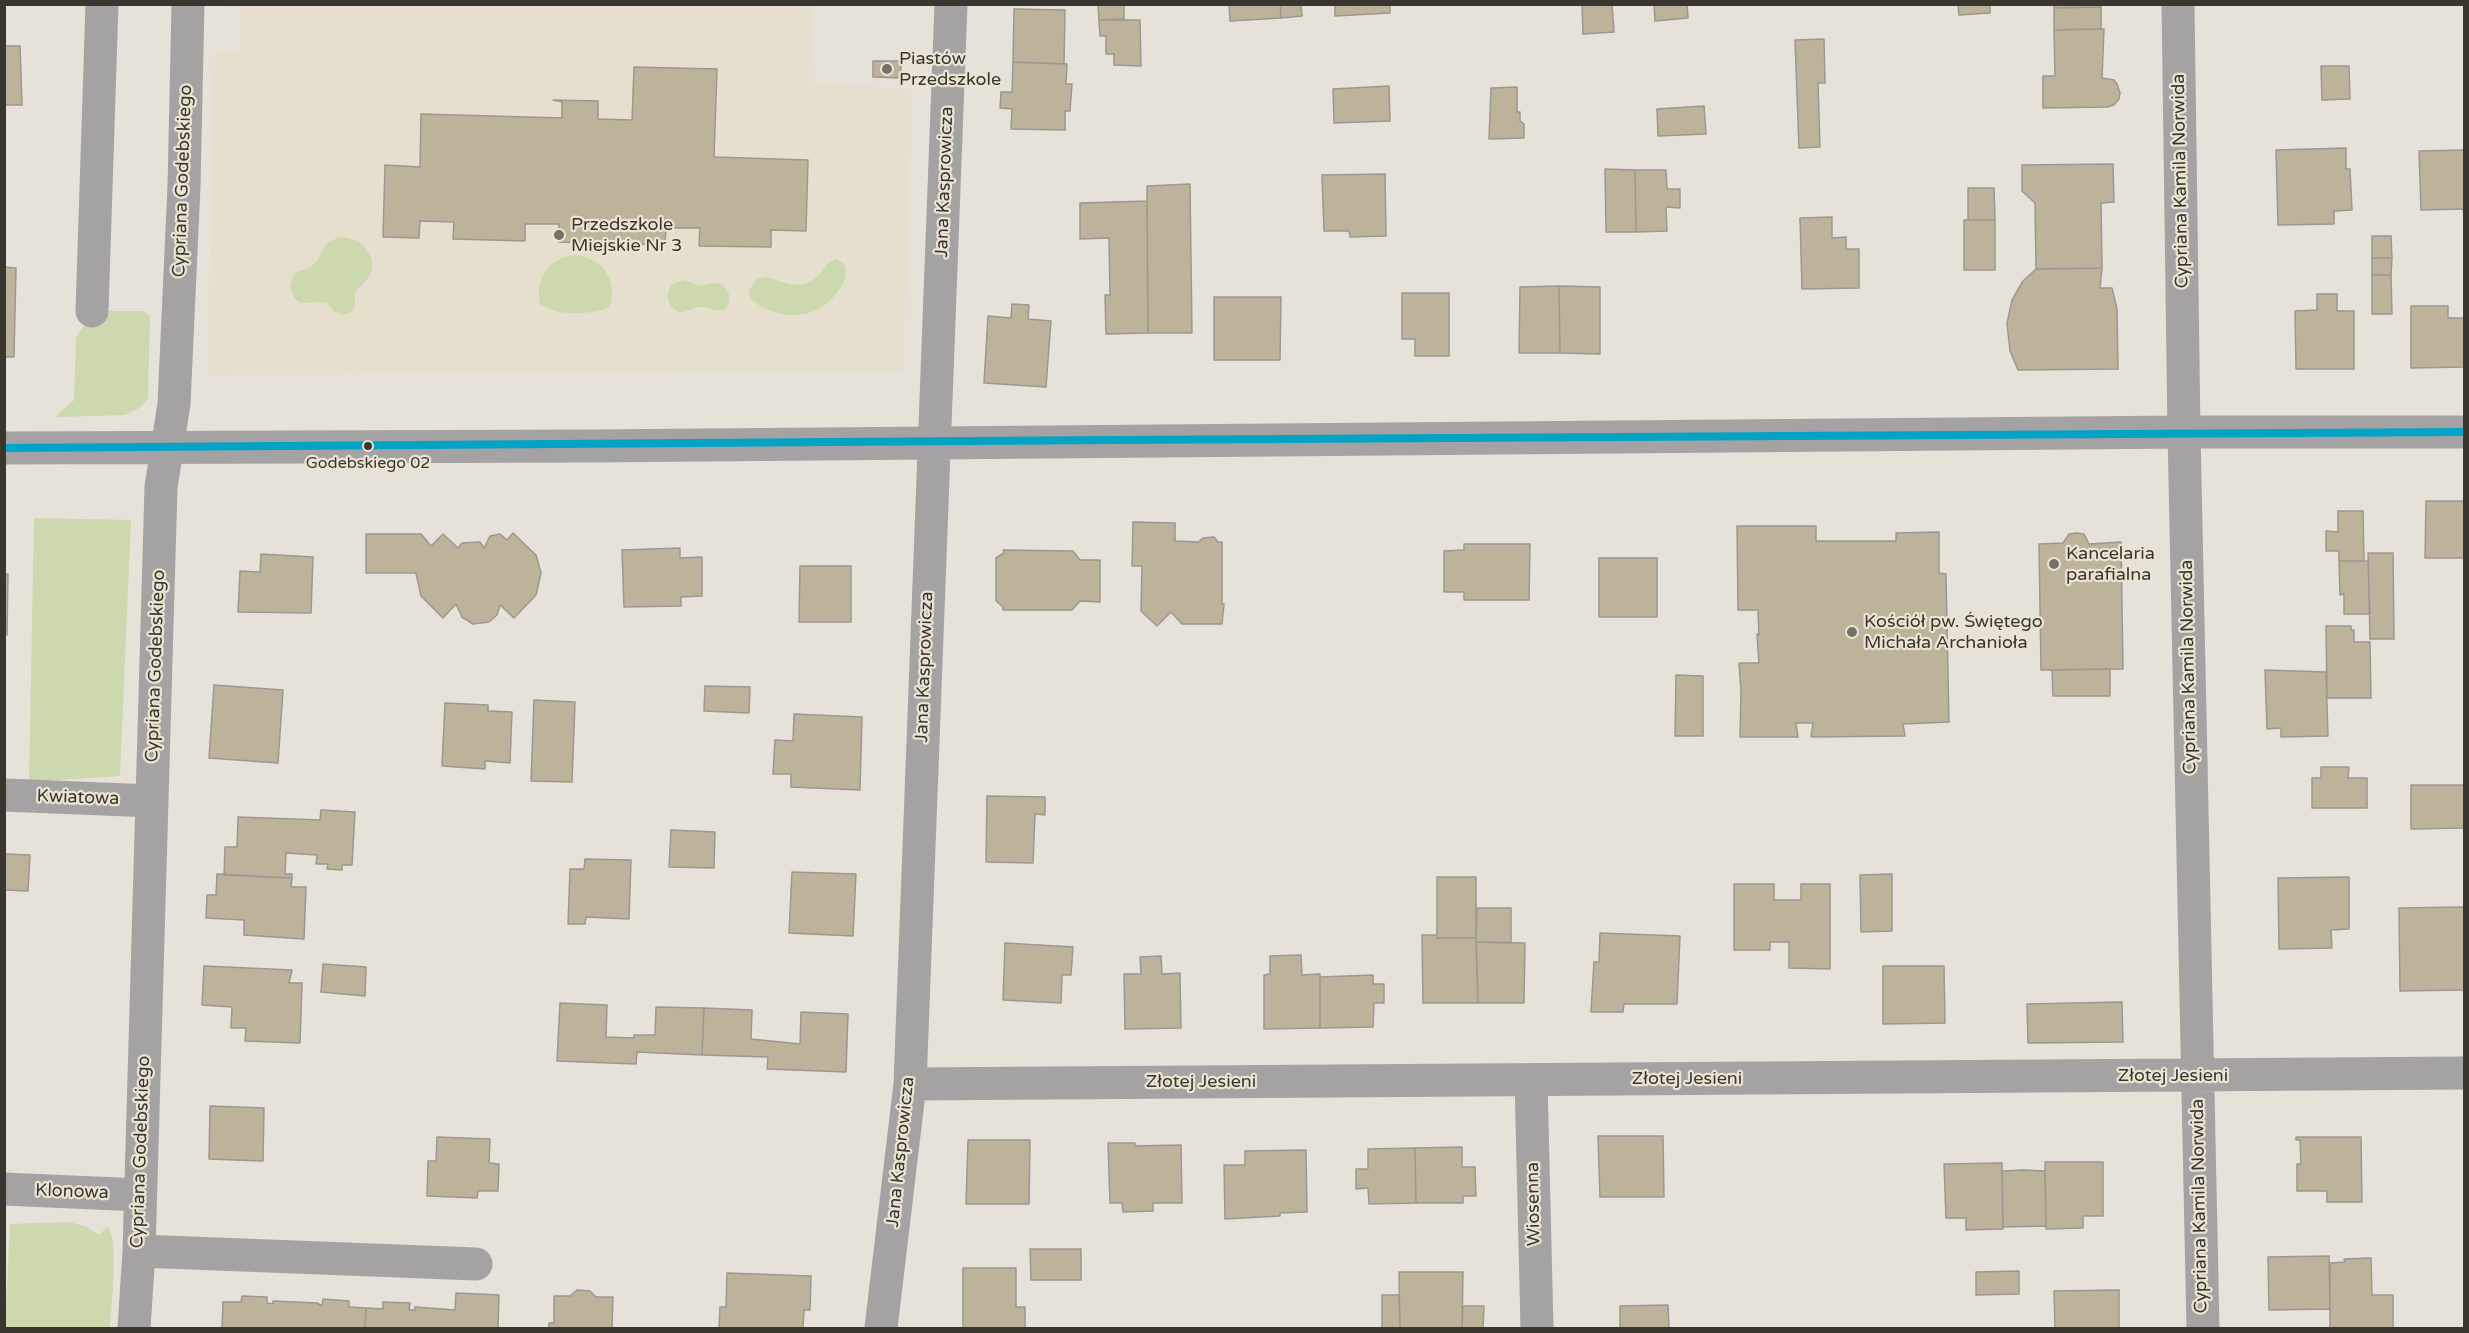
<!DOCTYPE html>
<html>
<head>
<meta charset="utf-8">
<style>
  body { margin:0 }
  #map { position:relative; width:2469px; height:1333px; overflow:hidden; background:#e6e2d9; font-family:"Varela Round",sans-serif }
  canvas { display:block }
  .frame { position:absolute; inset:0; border:6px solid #39362f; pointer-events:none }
</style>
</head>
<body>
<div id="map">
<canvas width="2469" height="1333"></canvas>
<div class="frame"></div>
</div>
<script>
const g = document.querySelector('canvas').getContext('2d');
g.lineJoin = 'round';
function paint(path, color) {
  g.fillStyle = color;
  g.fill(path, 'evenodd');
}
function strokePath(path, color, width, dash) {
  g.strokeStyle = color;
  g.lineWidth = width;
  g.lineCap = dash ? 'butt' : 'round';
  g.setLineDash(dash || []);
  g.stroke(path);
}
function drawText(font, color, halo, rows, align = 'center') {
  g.font = font + ' "Varela Round",sans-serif';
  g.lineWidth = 4.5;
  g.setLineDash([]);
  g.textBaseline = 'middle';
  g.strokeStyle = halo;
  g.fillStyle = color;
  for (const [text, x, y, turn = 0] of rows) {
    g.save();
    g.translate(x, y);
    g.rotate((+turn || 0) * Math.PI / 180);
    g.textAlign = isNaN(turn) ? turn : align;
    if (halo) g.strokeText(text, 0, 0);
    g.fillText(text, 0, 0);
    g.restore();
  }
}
const built = new Path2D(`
  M216,5H811L809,81L913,90L903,371L207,375L215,52H239L240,24V8Z`);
const green = new Path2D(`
  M340,237C360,237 379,254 370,275C367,281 361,284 357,290C351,300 363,311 342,315L334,311L326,302L301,303L294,298L290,286L294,274C300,270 307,269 313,265C324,258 316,245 340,237Z
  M577,255C604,260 618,281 610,307C587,315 561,317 540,304C535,278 549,257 577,255Z
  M836,259L845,265C848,276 844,283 838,291C818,322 775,322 750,298L749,290L757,279L768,277C786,283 801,292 819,275C826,268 826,262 836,259Z
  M683,280L701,286L713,283L722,284L729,294C731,318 714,309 702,307C694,306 686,313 678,312C668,306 664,295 672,285Z
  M108,311H144L150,317L148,398L141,407L125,415L55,417L74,400L76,338L90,315H107Z
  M34,518L131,520L120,776L29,782Z
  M69,1222L87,1227L99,1235L108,1226C119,1246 111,1303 110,1328H5L10,1224Z`);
const building = new Path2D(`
  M1098,4H1124V19L1099,20Z
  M1229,4H1280L1281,18L1230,21Z
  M1280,4H1301L1302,16L1281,18Z
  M1335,4H1390V13L1335,16Z
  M1582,4H1612L1614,32L1583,34Z
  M1654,4H1687L1688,18L1655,21Z
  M1958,4H1990V13L1959,15Z
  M2054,4H2101V7L2054,8Z
  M2101,7V29L2054,30V8Z
  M1014,9L1065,10L1064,64L1013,62Z
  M1099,20H1140L1141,66L1114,65V54H1106V36H1100Z
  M2104,29L2102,78L2114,80L2117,84L2120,93L2119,99L2114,105L2107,107L2043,108V76H2055L2054,30Z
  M1824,39L1825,83H1818L1820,147L1799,148L1795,40Z
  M4,46H20L22,105H4Z
  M873,61H901V78L873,77Z
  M1013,62L1067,64L1066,84H1072L1070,111H1065V130L1011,129L1012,109L1000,108L1001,92H1012Z
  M2321,66H2349L2350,99L2322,100Z
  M634,67L717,69L714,157L808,160L806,231L771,230V247L699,246L700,228H666L665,245L559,242V224H525V241L453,239L454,222L420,221L419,238L383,237L385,165L420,167L421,114L562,118V102L553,100L598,101V119L632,120Z
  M1389,86L1390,121L1334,123L1333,89Z
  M1517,87V112H1520V121L1524,124V138L1489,139L1491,88Z
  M1704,106L1706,134L1658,136L1657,109Z
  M2346,148V169H2350L2352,210L2334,211V224L2278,225L2276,150Z
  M2464,150V215L2463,209L2421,210L2419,151Z
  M2113,164L2114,202L2101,203L2102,268L2036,269L2035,203L2022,191V165Z
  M1605,169L1635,170L1636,232H1606Z
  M1635,170H1666L1667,189H1680V208L1666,207L1667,231L1636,232Z
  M1385,174L1386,236L1350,237L1349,231H1324L1322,175Z
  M1190,184L1192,333H1148L1147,186Z
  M1968,188H1994L1995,220H1968Z
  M1147,201L1148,333L1106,334L1105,295H1110L1109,238L1080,239V203Z
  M1832,217V238L1846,237V249H1859V288L1802,289L1800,218Z
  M1964,220H1995V270H1964Z
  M2372,236H2391L2392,258H2372Z
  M2372,258H2392L2391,275H2372Z
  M4,267L16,268L14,357H4Z
  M2102,268L2100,288H2112L2117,309L2118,369L2018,370L2010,351L2007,323L2012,300L2023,281L2036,269Z
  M2372,275H2391L2392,314H2372Z
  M1559,286L1600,287V354L1560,353Z
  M1559,286L1560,353H1519L1520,287Z
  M1402,293H1449V356H1415V339H1402Z
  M2317,294H2337V311H2354V369H2296L2295,311L2317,310Z
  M1214,297H1281L1280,360H1214Z
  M1012,304L1029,305L1028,319L1051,321L1046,387L984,383L988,316L1011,318Z
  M2411,306H2448V318H2464V367L2411,368Z
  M2426,501H2464V558H2425Z
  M2338,511H2363L2364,561H2339V551H2326V531L2338,532Z
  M1133,522L1175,523V541L1198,542L1203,538L1214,537L1218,542H1222V604H1224L1222,624H1182L1171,612L1157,626L1141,611L1142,566H1132Z
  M1737,526H1816V541H1896V533L1939,532V573L1946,574L1949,722L1903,724L1905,736L1811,737L1813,723H1796L1798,737H1740L1741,692L1739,663H1759L1757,634L1759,635L1758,610H1738Z
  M513,533L536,555L541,573L536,595L514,618L500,605L497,615L489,622L473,624L462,617L456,604L443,618L421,596L416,573H366V534H421L431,546L443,534L458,548L462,543L480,542L484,548L490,536L500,534L507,540Z
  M2077,533L2084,534L2089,544L2121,542L2123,669L2041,670L2039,544L2063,543L2069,534Z
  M1464,544H1530L1529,600H1464V592H1444V551L1464,550Z
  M680,548V558L702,557V596L681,597V606L624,607L622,550Z
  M1003,550L1073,551L1080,560H1100V602L1080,601L1072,610H1003V607L996,601V558L1004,553Z
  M2368,553H2393L2394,639H2370Z
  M261,554L313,557L311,613L238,612L240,571L260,572Z
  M1599,558H1657V617H1599Z
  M2339,561H2368L2370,614H2344V594L2340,595Z
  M800,566H851V622H799Z
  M4,574H8L7,635H4Z
  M2326,626H2351V630H2354V642H2370L2371,698H2327Z
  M2110,669V696H2053L2052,670Z
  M2265,670L2326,672L2328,736L2281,737V728L2267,729Z
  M1676,675L1703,676V736H1675Z
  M214,685L283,690L278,763L209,758Z
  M705,686L750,687L749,713L704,711Z
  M534,700L575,702L572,782L531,781Z
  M445,703L488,705V711L512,712L510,763L485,761V769L442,766Z
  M794,714L862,717L860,790L791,787V774H773L775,740L793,741Z
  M2321,767H2349L2348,778H2367V808H2312V778H2321Z
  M2411,785H2464V828L2411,829Z
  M987,796L1045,797V815L1035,814L1033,863L986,862Z
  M321,810L355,812L352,865H342V870L327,869L328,864H316L317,855L286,853L285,874H292V878L224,875L225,847H237L238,817L320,820Z
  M671,830L715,832L714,868L669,867Z
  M4,854L30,855L28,891L4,890Z
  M585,859L631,860L629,919L586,917L585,924H568L570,869H584Z
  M792,872L856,874L853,936L789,933Z
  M217,874L292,878L291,887H306L304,939L244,935V920L206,918L207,895H216Z
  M1892,874V931L1861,932L1860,875Z
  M1437,877H1476V938H1437Z
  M2349,877V929L2331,930L2332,948L2279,949L2278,878Z
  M1734,884H1774V900H1801V884H1830V969L1789,968V942H1770V950H1734Z
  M2464,907V990L2400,991L2399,908Z
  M1477,908H1511V943L1476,942Z
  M1600,933L1680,936L1677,1004H1624L1623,1012H1591L1594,962H1599Z
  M1422,935H1437V938H1476L1478,1003H1423Z
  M1476,942L1525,943L1524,1003H1478Z
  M1005,943L1073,947L1071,975H1062L1061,1003L1003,1000Z
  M1301,955L1302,975L1320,974V1028L1264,1029V975L1270,974V956Z
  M1161,956L1162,974L1180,973L1181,1028L1125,1029L1124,974H1141L1140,957Z
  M323,964L366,967L365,996L321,992Z
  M204,966L292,970L289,983H302L300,1043L245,1041L246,1028H231L232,1007L202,1005Z
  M1883,966H1944L1945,1023L1883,1024Z
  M1373,975V984H1384V1003H1374L1373,1027L1320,1028V977Z
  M2122,1002L2123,1042L2028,1043L2027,1004Z
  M560,1003L607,1005L606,1037L634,1038V1035H655L656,1007L704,1008L702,1055L637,1052L636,1064L557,1061Z
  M704,1008L752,1010L751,1039L800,1044L801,1012L848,1014L846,1072L767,1069L768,1057L702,1055Z
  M210,1106L264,1108L263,1161L209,1159Z
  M1598,1136H1663L1664,1197H1600Z
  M437,1137L490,1139L489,1163L499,1164L498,1191H478L477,1198L427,1196L428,1161H436Z
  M2296,1137H2361L2362,1202H2327V1191H2297V1164H2301L2300,1140H2296Z
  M968,1140H1030L1029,1204H966Z
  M1108,1143H1135V1146L1181,1145L1182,1203H1153V1211L1123,1212L1122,1203H1110Z
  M1462,1147V1167H1475L1476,1196H1463V1203H1416L1415,1148Z
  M1415,1148L1416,1203L1369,1204L1368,1188L1356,1189V1169H1368V1149Z
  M1306,1150L1307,1212L1280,1213V1216L1225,1219L1224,1165H1245V1151Z
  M2045,1162H2103V1216H2083V1228L2046,1229Z
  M2002,1163L2003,1229L1966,1230V1218H1946L1944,1164Z
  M2023,1170L2045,1171L2046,1226L2003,1227L2002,1171Z
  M1030,1249H1081V1280H1031Z
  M2329,1256L2330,1309L2269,1310L2268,1257Z
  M2371,1258L2372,1295H2393V1328H2330V1263L2345,1262L2344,1259Z
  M963,1268H1016V1307H1025V1328H963Z
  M2019,1271V1294L1976,1295V1272Z
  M1399,1272H1463L1462,1328H1400Z
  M727,1273L811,1276L810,1310H804L803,1328H719L720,1307H726Z
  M577,1290L590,1291L596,1297H613L612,1328H549V1323H554V1296H570Z
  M2119,1290V1328H2055L2054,1291Z
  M456,1293L499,1295L498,1328H365L366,1308L383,1309V1302L410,1303L409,1310H415V1307L455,1310Z
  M1382,1295H1399L1400,1328H1382Z
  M242,1296L267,1297V1303L273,1304V1301L317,1303L322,1306L323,1299L349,1301V1307L366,1308L365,1328H222L223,1302H241Z
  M1668,1305L1669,1328H1620V1306Z
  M1463,1306H1484L1483,1328H1462Z`);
const minor = new Path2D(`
  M2178,4L2184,432L2203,1328
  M92,311L102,4
  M4,448L591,446L2184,432H2464
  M4,795L152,801
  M1531,1080L1537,1328
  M910,1084L2464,1073
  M4,1189L140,1195
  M139,1251L476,1264
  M134,1328L139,1251L161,487L174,404L184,186L188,4
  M881,1328L910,1084L951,4`);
const bus1 = new Path2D(`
  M4,448C824,445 1644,432 2464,432`);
const markers = [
  [887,69,6,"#76726a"],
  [559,235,6,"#76726a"],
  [368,446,5,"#39362f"],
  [2054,564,6,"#76726a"],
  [1852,632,6,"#76726a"]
];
const busNames = [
  ["Godebskiego 02",368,464]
];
const poiNames = [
  ["Piastów",899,59],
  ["Przedszkole",899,80],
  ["Przedszkole",571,225],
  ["Miejskie Nr 3",571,246],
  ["Kancelaria",2066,554],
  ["parafialna",2066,575],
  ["Kościół pw. Świętego",1864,622],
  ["Michała Archanioła",1864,643]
];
const streetNames = [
  ["Cypriana Godebskiego",183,181,-88],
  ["Cypriana Kamila Norwida",2181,181,-91],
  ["Jana Kasprowicza",945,182,-88],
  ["Cypriana Godebskiego",156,666,-88],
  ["Jana Kasprowicza",925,667,-88],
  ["Cypriana Kamila Norwida",2189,667,-91],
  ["Kwiatowa",78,798,2],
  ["Złotej Jesieni",2173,1076],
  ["Złotej Jesieni",1687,1079],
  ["Złotej Jesieni",1201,1082],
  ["Cypriana Godebskiego",141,1152,-88],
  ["Jana Kasprowicza",901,1152,-84],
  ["Klonowa",72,1192,2],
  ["Wiosenna",1534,1204,-91],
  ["Cypriana Kamila Norwida",2200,1206,-91]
];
paint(built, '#e7dfcd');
paint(green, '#ccd8ae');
paint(building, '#bdb39b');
strokePath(building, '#9b9891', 1.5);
strokePath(minor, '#a5a2a3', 33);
strokePath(bus1, '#03a3c6', 8);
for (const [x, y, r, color] of markers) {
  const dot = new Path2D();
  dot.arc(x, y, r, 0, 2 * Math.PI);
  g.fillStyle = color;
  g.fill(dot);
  strokePath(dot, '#ece4d3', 2);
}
drawText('16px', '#39362f', '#ece4d3', busNames);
drawText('18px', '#39362f', '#ece4d3', poiNames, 'left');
drawText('18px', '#39362f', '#ece4d3', streetNames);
</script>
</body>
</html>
